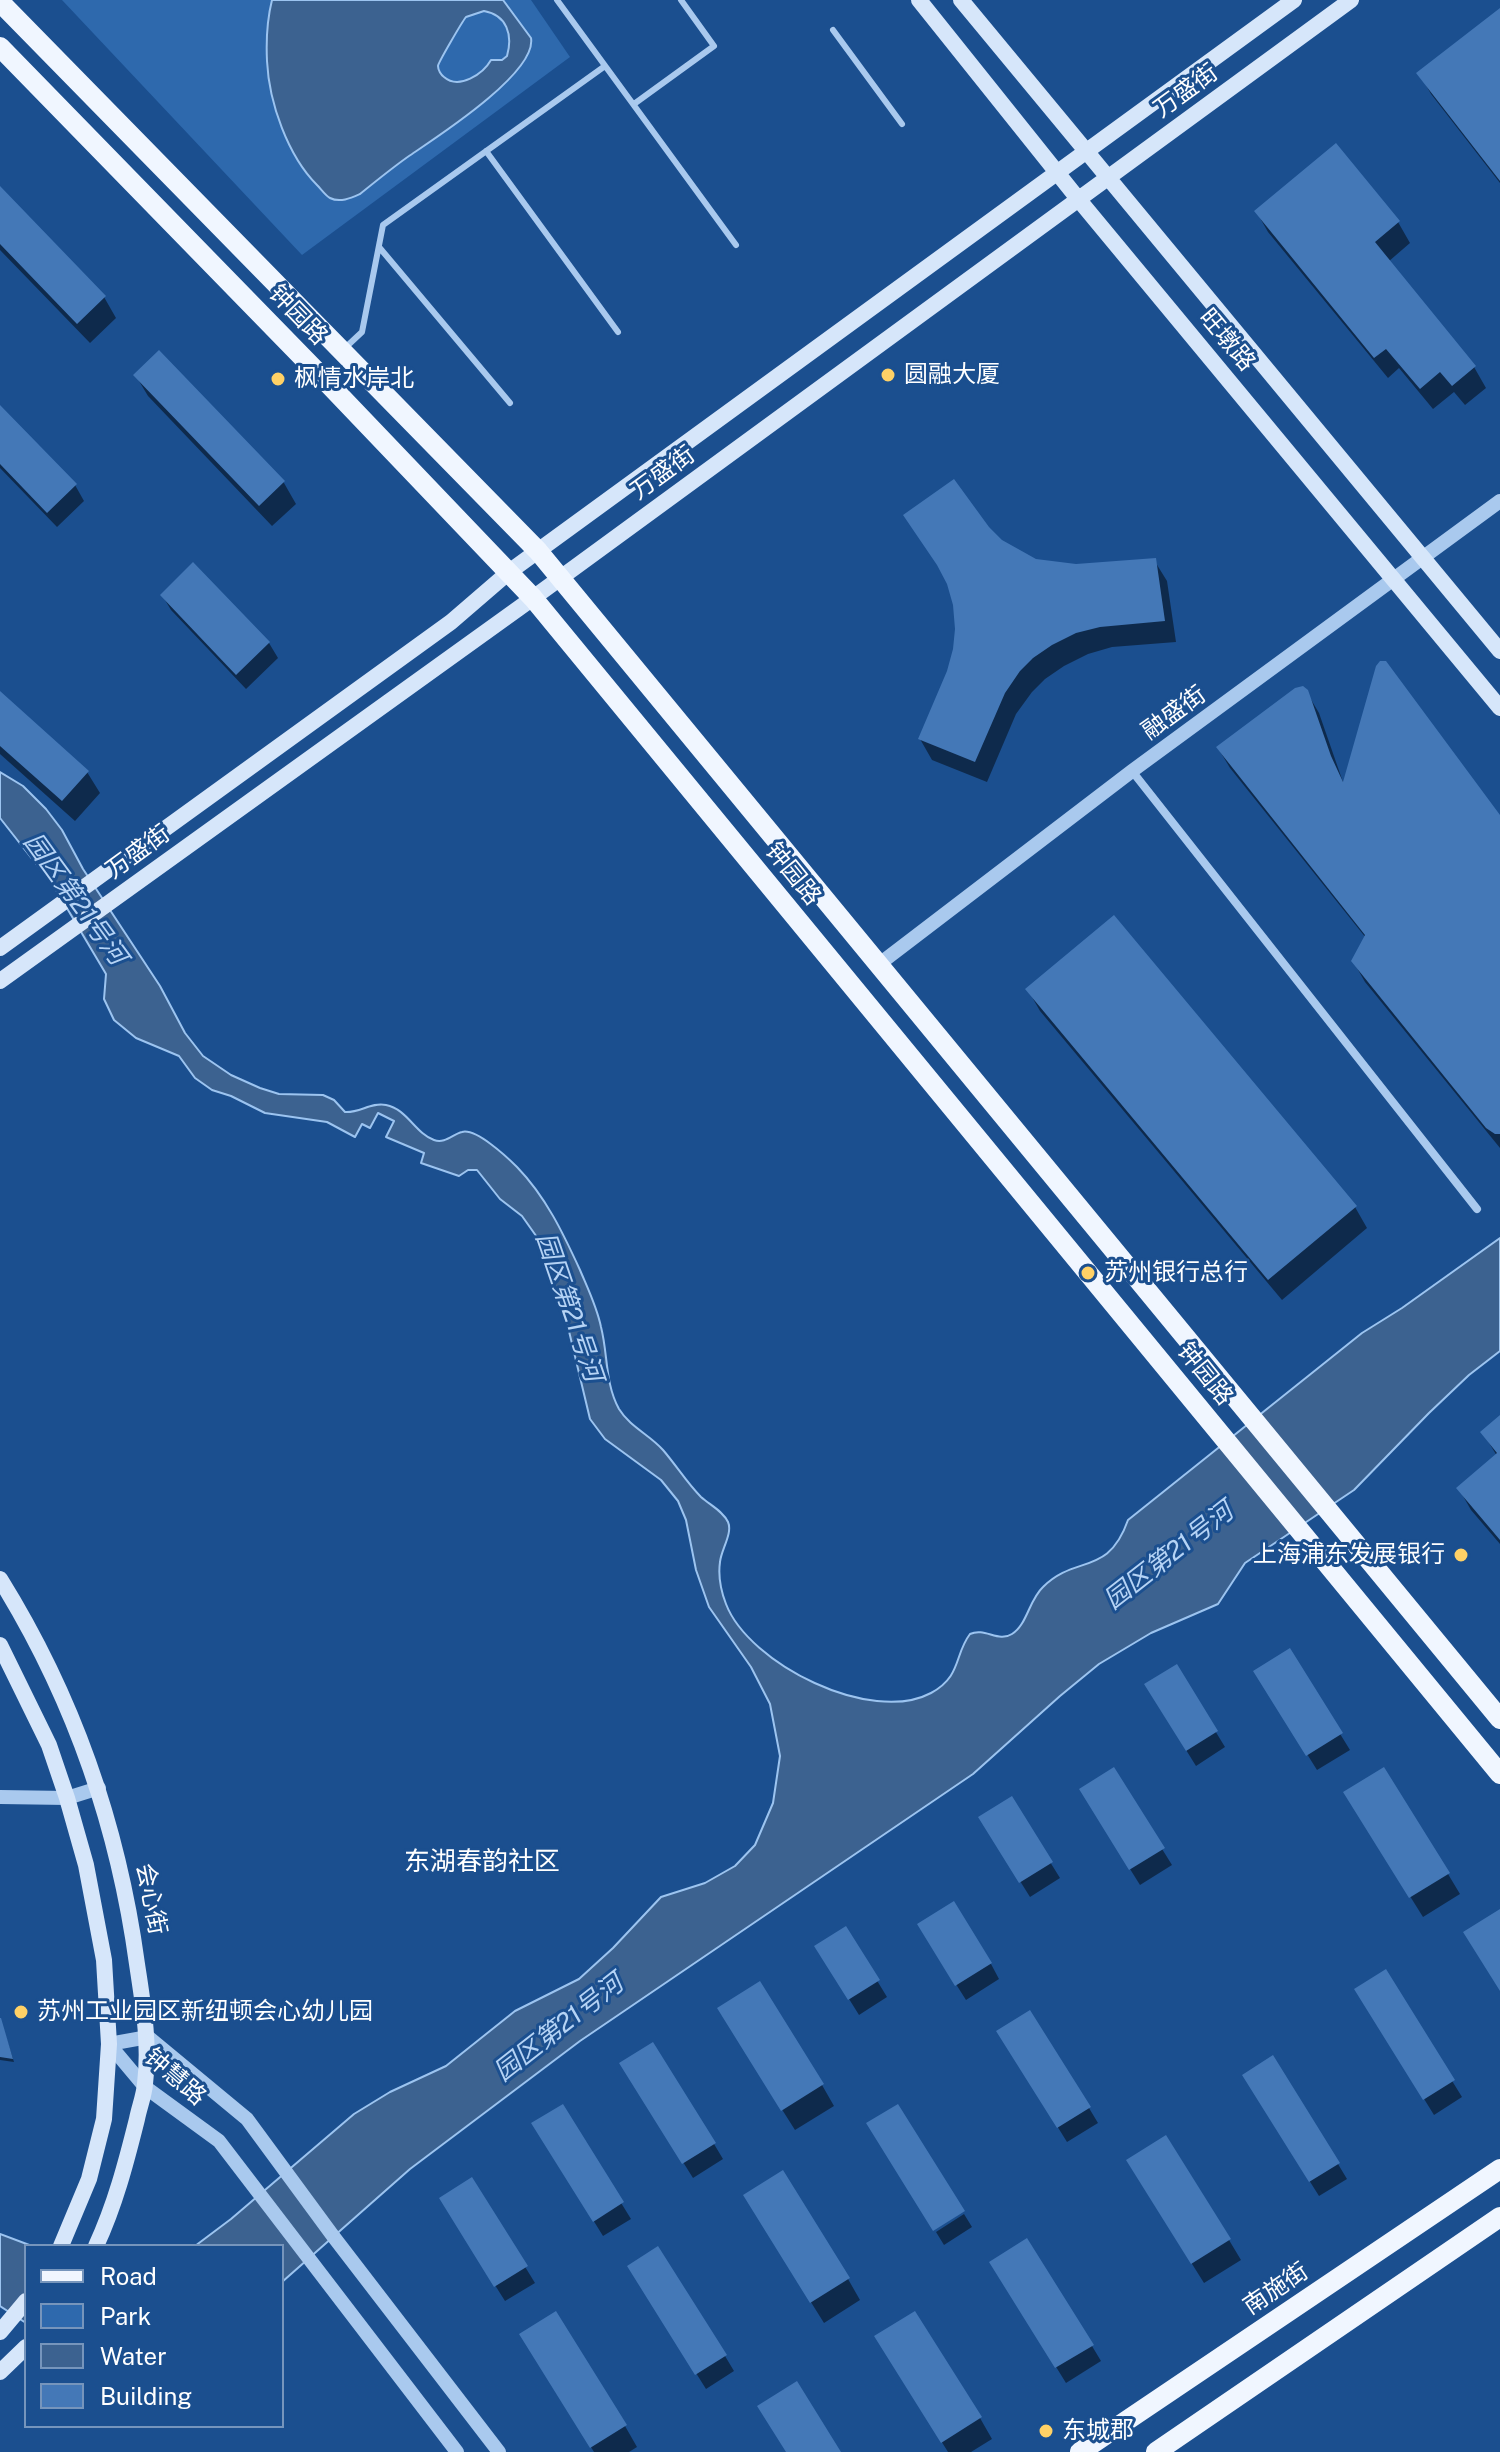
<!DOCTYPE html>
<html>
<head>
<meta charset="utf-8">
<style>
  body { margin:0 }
  #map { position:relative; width:1500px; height:2452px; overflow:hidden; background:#1b4f8f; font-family:"Public Sans",sans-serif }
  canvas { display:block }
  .legend { position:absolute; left:24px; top:2244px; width:260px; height:184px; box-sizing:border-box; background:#1b4f8f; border:2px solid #7695bc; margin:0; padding:10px 14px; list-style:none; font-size:24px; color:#fff }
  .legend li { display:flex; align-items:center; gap:16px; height:40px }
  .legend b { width:40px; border:2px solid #7695bc }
</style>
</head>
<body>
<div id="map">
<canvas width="1500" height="2452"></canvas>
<ul class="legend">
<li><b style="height:10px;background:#f0f6ff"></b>Road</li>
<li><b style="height:22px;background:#2e69ad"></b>Park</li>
<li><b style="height:22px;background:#3c6290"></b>Water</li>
<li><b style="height:22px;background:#4478b7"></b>Building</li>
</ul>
</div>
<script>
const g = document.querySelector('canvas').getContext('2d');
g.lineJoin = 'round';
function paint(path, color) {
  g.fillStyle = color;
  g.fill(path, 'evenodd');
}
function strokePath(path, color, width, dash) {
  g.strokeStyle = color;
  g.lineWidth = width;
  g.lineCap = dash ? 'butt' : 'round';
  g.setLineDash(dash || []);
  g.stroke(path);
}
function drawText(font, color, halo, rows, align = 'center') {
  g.font = font + ' "Public Sans","Noto Sans SC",sans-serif';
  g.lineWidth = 6;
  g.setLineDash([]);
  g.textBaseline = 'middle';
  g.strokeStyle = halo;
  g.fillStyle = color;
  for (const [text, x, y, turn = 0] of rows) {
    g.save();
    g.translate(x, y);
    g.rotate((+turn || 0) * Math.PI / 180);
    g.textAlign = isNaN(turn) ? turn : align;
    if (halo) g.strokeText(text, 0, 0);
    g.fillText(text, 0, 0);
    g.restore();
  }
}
const green = new Path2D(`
  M62,0H531L570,57L302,255Z`);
const water = new Path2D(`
  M272,0H503L531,38C537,73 437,137 409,156C392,168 376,181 360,194C351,198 340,203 330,198C326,196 321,189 317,185C288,156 269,103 267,61C266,40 267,20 272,0ZM484,11C507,15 513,35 507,56L502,60H491C483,74 459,90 444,77C441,75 438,70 438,66C438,63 462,22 466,17Z
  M0,772L23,786L46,809L62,830L83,869L160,986L185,1033L203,1056L231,1075L260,1088L279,1094L323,1095L334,1100L345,1112C360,1113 371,1102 386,1105C407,1109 415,1133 434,1140C445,1144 453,1134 462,1132C476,1128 507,1157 517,1167C546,1197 563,1233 580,1270C588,1289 597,1307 601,1327C608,1354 605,1384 619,1409C630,1427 650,1435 663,1450C676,1465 687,1483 701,1497C710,1505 723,1511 728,1522C733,1533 721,1550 720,1562C718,1576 721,1591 726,1604C749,1664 871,1725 931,1693C962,1676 954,1655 970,1634C985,1627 998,1643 1012,1634C1027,1625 1029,1600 1043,1587C1076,1554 1108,1577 1128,1520L1362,1333L1402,1308L1500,1238V1351L1469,1375L1429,1413L1354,1490L1245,1563L1218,1604L1151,1633L1099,1664L1060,1696L973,1774L580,2041L410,2169L282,2282V2246H195L231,2219L354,2114L390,2092L446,2066L515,2011L579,1979L613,1948L661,1897L705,1883L735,1866L755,1845L773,1803L780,1756L770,1704L751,1667L709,1607L696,1570L686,1520L678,1501L661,1480L605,1439L590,1419L568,1327L539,1240L522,1216L500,1199L477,1170H468L459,1176L421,1163L424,1153L386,1137L394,1121L378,1113L370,1128L362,1124L355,1137L327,1122L265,1113L231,1096L212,1090L195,1078L179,1056L136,1038L114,1020L104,999L106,974L55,888L0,818Z
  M0,2234L32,2246H26V2323L0,2306Z`);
const shadow = new Path2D(`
  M1500,12V183L1431,94L1419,73Z
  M0,189L104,297L116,318L90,343L0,250Z
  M1256,211L1398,222L1410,243L1388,262L1474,367L1486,388L1465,405L1454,392L1433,409L1399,368L1388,378L1268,232Z
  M159,353L284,483L296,504L272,526L148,396L136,376Z
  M0,407L75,485L84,501L57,527L0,468Z
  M988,528L1000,542L1036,561L1076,566L1154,560L1167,581L1176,642L1112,647L1088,654L1064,666L1045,679L1032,692L1016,714L987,782L932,760L920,739L949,672Z
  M162,595L269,643L278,658L246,689L171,610Z
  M1306,691L1319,713L1344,785L1500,820V1148L1365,982L1353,961L1366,938L1230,768L1218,748Z
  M0,694L87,772L100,793L75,821L0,754Z
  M1028,990L1355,1207L1367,1228L1282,1300L1040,1011Z
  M1500,1418V1544L1471,1510L1459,1489L1497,1456L1483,1433Z
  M1289,1651L1350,1750L1317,1770L1265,1687Z
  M1176,1667L1225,1747L1196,1766L1155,1700Z
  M1113,1770L1172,1865L1140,1885L1090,1805Z
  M1011,1799L1060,1878L1030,1897L990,1833Z
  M1358,1813L1448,1874L1460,1894L1423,1917Z
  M845,1928L887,1997L859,2015L826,1962Z
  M928,1940L991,1964L999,1979L966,2000Z
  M1385,1972L1462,2097L1434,2115L1366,2005Z
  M0,2018L14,2062L0,2060Z
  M731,2029L822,2085L834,2106L795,2130Z
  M1008,2047L1089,2108L1098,2123L1067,2142Z
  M631,2079L714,2144L723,2159L693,2178Z
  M1253,2091L1338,2164L1347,2179L1319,2196Z
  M562,2107L631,2219L603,2236L543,2139Z
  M472,2180L535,2283L505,2301L450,2214Z
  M1140,2181L1229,2240L1241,2260L1204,2283Z
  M964,2214L972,2227L944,2245L936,2232Z
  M757,2216L848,2279L860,2300L824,2323Z
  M1001,2278L1092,2346L1101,2361L1066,2383Z
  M639,2282L725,2356L734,2371L706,2389Z
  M534,2356L625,2426L637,2447L629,2452H594Z
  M889,2357L980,2418L992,2439L971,2452H948Z`);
const building = new Path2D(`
  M1500,8V181L1416,73Z
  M1336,143L1400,221L1375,242L1476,366L1452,386L1440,372L1420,389L1386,349L1374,358L1254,211Z
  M0,186L106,296L77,324L0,244Z
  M159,350L285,481L259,506L133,375Z
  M0,405L77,484L47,513L0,464Z
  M954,479L989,527L1002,540L1036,559L1076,564L1156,558L1165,621L1100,627L1076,633L1052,645L1033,658L1020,671L1005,693L975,762L918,739L947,671L953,649L955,629L953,605L947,584L937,565L903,515Z
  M193,562L270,642L236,675L160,595Z
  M1380,661H1386L1500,815V1134H1495L1486,1128L1351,961L1365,935L1216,747L1295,688L1303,686L1308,690L1331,756L1343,782L1376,666Z
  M0,691L89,771L62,801L0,746Z
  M1114,915L1357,1206L1268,1280L1025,989Z
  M1500,1415V1540L1456,1488L1497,1453L1480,1432Z
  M1290,1648L1343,1733L1306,1756L1253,1671Z
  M1177,1664L1218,1731L1186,1751L1144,1684Z
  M1114,1767L1165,1848L1129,1870L1079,1789Z
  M1384,1767L1450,1873L1409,1898L1343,1792Z
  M1012,1796L1053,1862L1019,1883L978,1817Z
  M954,1901L992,1963L955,1986L917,1924Z
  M1500,1909V1991L1463,1932Z
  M846,1926L880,1980L848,2000L814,1946Z
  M1386,1969L1455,2080L1423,2100L1354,1989Z
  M760,1981L824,2084L781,2111L717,2008Z
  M1030,2010L1091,2107L1057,2128L996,2031Z
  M0,2018H1L13,2059L0,2057Z
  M653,2042L716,2143L682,2164L619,2063Z
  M1273,2055L1340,2163L1309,2182L1242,2075Z
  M563,2104L624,2202L593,2222L531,2123Z
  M898,2104L965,2211L933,2231L866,2123Z
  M1166,2135L1231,2239L1191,2264L1126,2160Z
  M783,2170L850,2278L810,2303L743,2195Z
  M472,2177L528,2266L494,2287L439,2198Z
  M1027,2238L1094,2345L1055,2368L989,2262Z
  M658,2246L727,2355L695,2375L627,2266Z
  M556,2311L627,2425L590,2448L519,2334Z
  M915,2311L982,2417L941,2443L874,2336Z
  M797,2381L841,2452H786L757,2406Z`);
const service = new Path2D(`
  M557,0L736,245
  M833,30L902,124
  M634,104L714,46L681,0
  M486,151L618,332
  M379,247L510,403
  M346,347L362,332L383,225L605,66`);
const minor = new Path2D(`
  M1132,771L1477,1209`);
const tertiary = new Path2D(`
  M878,965L1132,771L1500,501
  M0,1797L67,1798L99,1788
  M109,2044L148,2037L247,2119L333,2236L499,2452
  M109,2044L145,2087L219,2141L457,2452`);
const secondary = new Path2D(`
  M919,0L1079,200L1500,708
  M961,0L1500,651
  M0,948L451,622L509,572L1294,0
  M0,981L533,598L1351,0
  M0,1579C74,1698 118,1825 137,1964C143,2004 150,2043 145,2084C144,2096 139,2108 137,2119C126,2163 115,2205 96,2246
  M0,1645L49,1745L67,1798L86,1865L104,1960L109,2044L104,2119L89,2179L61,2246
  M0,2332L26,2301
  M0,2372L26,2347`);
const primary = new Path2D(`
  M0,2L538,551L1500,1719
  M0,47L319,374L533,598L1500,1774
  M1080,2452L1500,2169
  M1156,2452L1500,2217`);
const markers = [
  [888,375,8,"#ffd166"],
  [278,379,8,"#ffd166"],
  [1088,1273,8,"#ffd166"],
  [1461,1555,8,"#ffd166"],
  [21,2012,8,"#ffd166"],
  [1046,2431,8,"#ffd166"]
];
const streetNames = [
  ["万盛街",1186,91,-36],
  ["钟园路",298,315,46],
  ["旺墩路",1227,340,50],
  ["万盛街",663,473,-36],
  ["融盛街",1174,713,-36],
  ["万盛街",138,852,-36],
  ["钟园路",793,874,51],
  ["钟园路",1205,1374,51],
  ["会心街",151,1899,79],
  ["钟慧路",175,2077,41],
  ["南施街",1276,2289,-34]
];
const poiNames = [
  ["圆融大厦",904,375],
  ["枫情水岸北",294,379],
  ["苏州银行总行",1104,1273],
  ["上海浦东发展银行",1445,1555,"right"],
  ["苏州工业园区新纽顿会心幼儿园",37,2012],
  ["东城郡",1062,2431]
];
const waterNames = [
  ["园区第21号河",75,899,54],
  ["园区第21号河",569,1307,71],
  ["园区第21号河",1169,1556,-38],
  ["园区第21号河",559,2028,-38]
];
const neighbourhoodNames = [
  ["东湖春韵社区",482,1862]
];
paint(green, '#2e69ad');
paint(water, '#3c6290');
strokePath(water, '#9cc4f0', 2);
paint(shadow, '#0007');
paint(building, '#4478b7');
strokePath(service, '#a9c9ee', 6);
strokePath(minor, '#a9c9ee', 8);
strokePath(tertiary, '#a9c9ee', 14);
strokePath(secondary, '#d6e6fa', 16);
strokePath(primary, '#f0f6ff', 20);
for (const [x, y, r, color] of markers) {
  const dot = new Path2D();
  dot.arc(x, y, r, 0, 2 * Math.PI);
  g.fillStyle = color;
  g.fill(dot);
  strokePath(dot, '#1b4f8f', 3);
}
drawText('24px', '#fff', '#1b4f8f', streetNames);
drawText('24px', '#fff', '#1b4f8f', poiNames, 'left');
drawText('italic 26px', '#b5d3f5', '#1b4f8f', waterNames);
drawText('26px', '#fff', '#1b4f8f', neighbourhoodNames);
</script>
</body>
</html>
